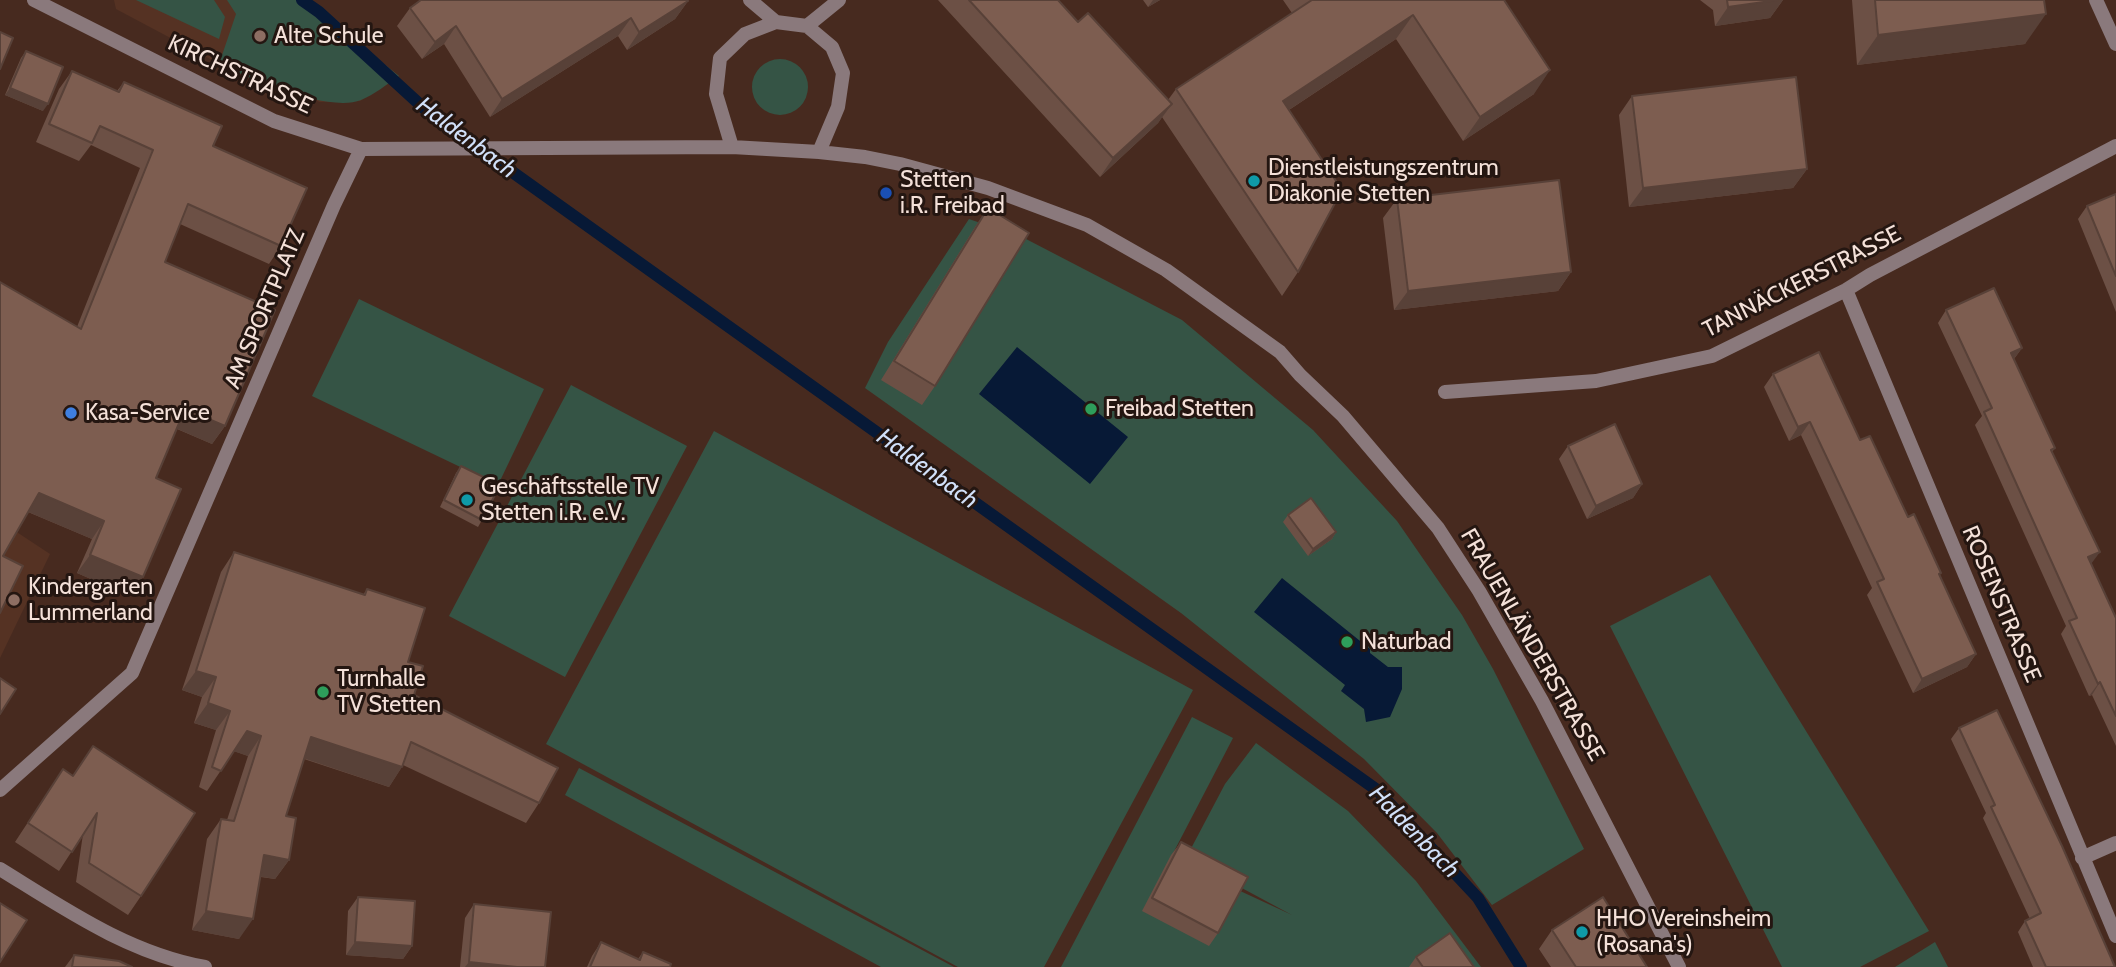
<!DOCTYPE html>
<html>
<head>
<meta charset="utf-8">
<style>
  body { margin:0 }
  canvas { display:block; background:#472a1f }
</style>
</head>
<body>
<canvas width="2116" height="967"></canvas>
<script>
const g = document.querySelector('canvas').getContext('2d');
g.lineJoin = 'round';
function paint(path, color) {
  g.fillStyle = color;
  g.fill(path, 'evenodd');
}
function strokePath(path, color, width, dash) {
  g.strokeStyle = color;
  g.lineWidth = width;
  g.lineCap = dash ? 'butt' : 'round';
  g.setLineDash(dash || []);
  g.stroke(path);
}
function drawText(font, color, halo, rows, align = 'center') {
  g.font = font + ' Cabin,sans-serif';
  g.lineWidth = 6;
  g.setLineDash([]);
  g.textBaseline = 'middle';
  g.strokeStyle = halo;
  g.fillStyle = color;
  for (const [text, x, y, turn = 0] of rows) {
    g.save();
    g.translate(x, y);
    g.rotate((+turn || 0) * Math.PI / 180);
    g.textAlign = isNaN(turn) ? turn : align;
    if (halo) g.strokeText(text, 0, 0);
    g.fillText(text, 0, 0);
    g.restore();
  }
}
const built = new Path2D(`
  M114,0H308L399,76L360,101L320,102L244,77L116,9Z
  M0,521L50,554L0,658Z`);
const green = new Path2D(`
  M136,0H214L225,17L219,39Z
  M227,0H304L399,76C387,84 374,95 361,100C329,113 249,79 219,64L236,14Z
  M752 87a28 28 0 1 1 56 0a28 28 0 1 1-56 0Z
  M969,219L1026,239L1182,320L1313,430L1397,521L1462,615L1493,669L1584,849L1492,905L1437,833L1364,759L1181,613L865,388L888,342Z
  M359,299L544,389L498,485L312,396Z
  M571,385L687,446L565,677L449,616Z
  M714,431L1193,690L1044,967H958L546,744Z
  M1710,575L1929,931L1860,967H1782L1610,626Z
  M1192,717L1233,738L1143,911L1238,890L1292,915L1186,858L1225,784L1256,743L1348,811L1416,881L1481,967H1061Z
  M579,768L954,967H881L565,795Z
  M1935,942L1948,967H1895Z`);
const water = new Path2D(`
  M1017,347L1128,437L1090,484L979,394Z
  M1282,578L1370,649V653L1388,667H1402V689L1390,717L1366,722L1364,709L1341,691L1345,685L1254,612Z`);
const stream = new Path2D(`
  M302,0L319,12L427,111L1377,790L1478,898L1521,967`);
const minor = new Path2D(`
  M34,0L274,121L361,149L732,147L819,152L865,157L900,164L988,188L1087,225L1166,270L1280,352L1300,375L1343,416L1438,528L1479,591L1542,701L1679,967
  M750,0L776,22
  M2096,0L2116,44
  M807,26L839,0
  M732,147L716,94L720,58L745,34L776,22L807,26L832,47L843,73L838,107L819,152
  M1846,290L2116,936
  M1445,392L1596,381L1712,356L1846,290L1870,275L2116,146
  M0,790L132,673L334,205L361,149
  M2082,858L2116,843
  M0,869C65,909 128,953 205,967`);
const wall = new Path2D(`
  M938,0H1058L1078,22L1168,100L1176,89L1292,13L1283,0H1504L1534,94L1463,141L1396,39L1289,110L1298,272L1282,296L1162,117L1158,123L1100,177Z
  M1143,0H1160L1148,7Z
  M1700,0H1783L1770,18L1715,26L1713,10Z
  M1852,0H2044L2025,44L1857,65Z
  M688,1L675,19L627,50L618,36L490,117L444,44L422,59L397,26L410,8Z
  M26,51L43,111L5,95L21,58Z
  M72,71L117,91L124,82L213,146L281,246L269,264L180,224L165,262L225,426L212,444L177,429L156,478L130,596L77,573L92,539L28,512L3,556L0,613V282L77,327L140,168L91,145L79,161L36,142L59,89Z
  M1632,96L1807,169L1793,188L1629,207L1619,115Z
  M2116,194V312L2078,219L2087,206Z
  M1397,199L1571,272L1558,291L1394,310L1383,218Z
  M988,208L935,386L922,405L881,380L975,227Z
  M1946,310L2022,348L2014,359L2055,448L2052,452L2091,564L2116,618V746L2092,695L2089,696L2061,634L2066,626L1975,425L1982,416L1938,323Z
  M1773,374L1860,440L1908,517L1940,575L1976,654L1967,667L1913,693L1867,595L1872,588L1801,435L1789,441L1764,387Z
  M1568,446L1642,484L1633,498L1587,519L1559,459Z
  M461,466L482,520L478,527L440,507L456,473Z
  M1288,515L1336,532L1332,539L1308,556L1283,522Z
  M234,552L363,595L367,589L408,662L414,695L539,803L526,823L403,765L389,787L304,759L286,816L289,860L275,879L261,877L239,939L192,930L207,839L221,819L227,820L248,756L234,751L207,791L199,787L216,730L194,723L202,697L182,690L221,572Z
  M1959,728L2115,967H2033L2018,932L2025,921L2030,919L1983,818L1986,813L1951,739Z
  M93,746L141,896L128,915L76,882L83,834L59,871L15,842L63,769L73,776Z
  M1181,842L1218,933L1209,946L1142,911L1171,855Z
  M358,897L412,946L403,959L346,955L348,911Z
  M474,904L545,967H460L465,918Z
  M1552,930L1647,967H1551L1539,949Z
  M601,942L638,959L643,952L670,967H587L592,956Z
  M74,955L72,967H65Z
  M1416,957L1474,967H1409Z`);
const shadedWall = new Path2D(`
  M1153,0H1160L1148,7Z
  M1778,0H1783L1770,18L1715,26L1728,7Z
  M688,1L675,19L627,50L639,32Z
  M2046,14L2025,44L1857,65L1878,35Z
  M1413,15L1396,39L1266,125L1283,101Z
  M631,18L618,36L490,117L502,99Z
  M456,26L444,44L422,59L435,42Z
  M1550,70L1534,94L1463,141L1480,117Z
  M10,88L48,104L43,111L5,95Z
  M1172,104L1158,123L1100,177L1113,158Z
  M1807,169L1793,188L1629,207L1643,188Z
  M1571,272L1558,291L1394,310L1408,291Z
  M2022,348L2013,360L2011,353Z
  M185,409L225,426L212,444L173,427Z
  M1810,422L1801,435L1789,441L1798,427Z
  M1642,484L1633,498L1587,519L1596,506Z
  M39,493L104,521L92,539L26,511Z
  M1336,532L1332,539L1308,556L1313,549Z
  M2100,552L2091,564L2088,557Z
  M90,555L143,577L130,596L77,573Z
  M1976,654L1967,667L1913,693L1922,679Z
  M196,671L216,677L202,697L182,690Z
  M2100,682L2092,695L2089,696L2098,684Z
  M208,703L230,711L216,730L194,723Z
  M247,731L261,736L248,756L233,751Z
  M311,737L402,767L389,787L297,756Z
  M264,855L289,860L275,879L251,875Z
  M206,911L253,919L239,939L192,930Z
  M355,942L412,946L403,959L346,955Z
  M469,962L517,967H465Z`);
const building = new Path2D(`
  M421,0H687L688,1L639,32L631,18L502,99L456,26L435,42L410,8Z
  M969,0H1058L1078,22L1088,13L1172,104L1113,158Z
  M1312,0H1504L1550,70L1480,117L1413,15L1283,101L1342,190L1298,272L1176,89Z
  M1727,0H1778L1728,7Z
  M1875,0H2044L2046,14L1878,35Z
  M0,32L13,38L0,69Z
  M26,51L63,67L48,104L10,88Z
  M72,71L119,92L124,82L222,126L213,146L307,188L281,246L188,204L165,262L275,310L225,426L185,409L156,478L181,489L143,577L90,555L104,521L39,493L3,556L23,566L0,613V282L81,329L153,150L100,126L92,143L49,124Z
  M1796,77L1807,169L1643,188L1632,96Z
  M1559,180L1571,272L1408,291L1397,199Z
  M2116,194V276L2087,206Z
  M988,208L1029,233L935,386L894,361Z
  M1994,288L2022,348L2011,353L2055,448L2051,450L2100,552L2088,557L2116,618V716L2100,682L2098,684L2069,621L2077,618L1984,412L1992,408L1946,310Z
  M1819,352L1860,440L1870,436L1908,517L1914,514L1941,573L1939,574L1976,654L1922,679L1877,582L1884,579L1810,422L1798,427L1773,374Z
  M1615,424L1642,484L1596,506L1568,446Z
  M461,466L500,485L482,520L444,500Z
  M1311,498L1336,532L1313,549L1288,515Z
  M234,552L365,595L367,589L425,608L408,662L423,666L414,695L558,768L539,803L411,742L402,767L311,737L286,816L296,818L289,860L264,855L253,919L206,911L221,819L234,821L261,736L247,731L221,771L212,767L230,711L208,703L216,677L196,671Z
  M0,678L16,689L0,714Z
  M1997,710L2062,846L2115,967H2046L2025,921L2041,913L1991,807L1995,805L1959,728Z
  M93,746L195,813L141,896L89,863L97,813L72,852L28,823L63,769L73,776Z
  M1181,842L1248,877L1218,933L1152,898Z
  M358,897L415,901L412,946L355,942Z
  M1603,897L1647,967H1576L1552,930Z
  M0,903L27,920L0,962Z
  M474,904L551,912L545,967H517L469,962Z
  M1450,933L1474,967H1423L1416,957Z
  M601,942L640,960L643,952L671,964L670,967H590Z
  M74,955L119,961L132,967H72Z`);
const markers = [
  [260,36,7,"#8d6e63"],
  [1254,181,7,"#0f9aa8"],
  [886,193,7,"#1a4fb4"],
  [1091,409,7,"#2e9e5b"],
  [71,413,7,"#3f7fe0"],
  [467,500,7,"#0f9aa8"],
  [14,600,7,"#8d6e63"],
  [1347,642,7,"#2e9e5b"],
  [323,692,7,"#2e9e5b"],
  [1582,932,7,"#0f9aa8"]
];
const poiNames = [
  ["Alte Schule",274,36],
  ["Dienstleistungszentrum",1268,168],
  ["Diakonie Stetten",1268,194],
  ["Stetten",900,180],
  ["i.R. Freibad",900,206],
  ["Freibad Stetten",1105,409],
  ["Kasa-Service",85,413],
  ["Geschäftsstelle TV",481,487],
  ["Stetten i.R. e.V.",481,513],
  ["Kindergarten",28,587],
  ["Lummerland",28,613],
  ["Naturbad",1361,642],
  ["Turnhalle",337,679],
  ["TV Stetten",337,705],
  ["HHO Vereinsheim",1596,919],
  ["(Rosana's)",1596,945]
];
const streetNames = [
  ["KIRCHSTRASSE",240,75,25],
  ["TANNÄCKERSTRASSE",1802,282,-27],
  ["AM SPORTPLATZ",265,309,-67],
  ["ROSENSTRASSE",2001,604,67],
  ["FRAUENLÄNDERSTRASSE",1532,645,60]
];
const waterNames = [
  ["Haldenbach",466,138,37],
  ["Haldenbach",927,469,36],
  ["Haldenbach",1414,832,46]
];
paint(built, '#553223');
paint(green, '#355445');
paint(water, '#071936');
strokePath(stream, '#071936', 12);
strokePath(minor, '#8a797c', 14);
paint(wall, '#6c5045');
paint(shadedWall, '#584138');
paint(building, '#7d5d50');
strokePath(building, '#584138', 2);
for (const [x, y, r, color] of markers) {
  const dot = new Path2D();
  dot.arc(x, y, r, 0, 2 * Math.PI);
  g.fillStyle = color;
  g.fill(dot);
  strokePath(dot, '#241611', 2.5);
}
drawText('23px', '#f4e1d9', '#241611', poiNames, 'left');
drawText('23px', '#f4e1d9', '#241611', streetNames);
drawText('italic 24px', '#d1e0f9', '#241611', waterNames);
</script>
</body>
</html>
